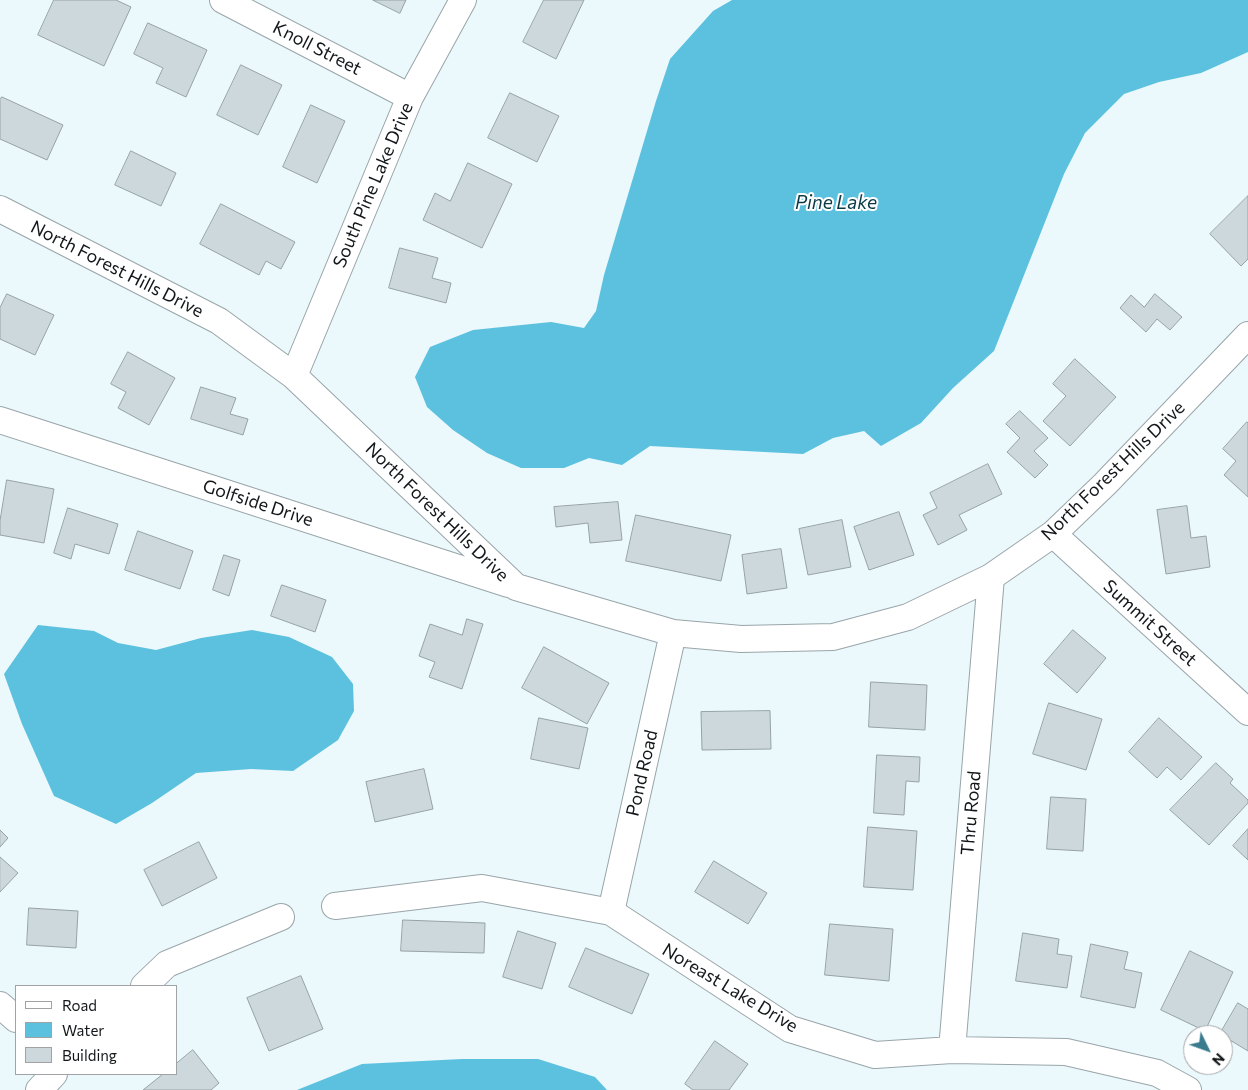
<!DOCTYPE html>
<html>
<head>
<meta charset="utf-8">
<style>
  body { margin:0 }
  #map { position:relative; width:1248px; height:1090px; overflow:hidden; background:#ebf8fc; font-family:Commissioner,sans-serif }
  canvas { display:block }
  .legend { position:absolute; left:15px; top:985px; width:162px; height:90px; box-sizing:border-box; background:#fff; border:1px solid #a1a2a3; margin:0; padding:6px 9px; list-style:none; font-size:15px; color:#131719 }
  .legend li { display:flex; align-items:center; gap:10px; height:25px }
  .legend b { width:25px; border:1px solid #a1a2a3 }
  .north { position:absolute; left:1183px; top:1025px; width:50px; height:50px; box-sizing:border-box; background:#fff; border:1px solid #a1a2a3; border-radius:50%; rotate:132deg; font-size:14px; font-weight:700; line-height:20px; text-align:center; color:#131719 }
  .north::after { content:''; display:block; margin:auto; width:18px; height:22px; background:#3a7b8e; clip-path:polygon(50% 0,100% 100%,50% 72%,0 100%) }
</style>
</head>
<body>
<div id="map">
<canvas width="1248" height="1090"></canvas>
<ul class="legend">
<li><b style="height:6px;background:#fff"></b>Road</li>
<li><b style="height:14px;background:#5bc1de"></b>Water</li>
<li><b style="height:14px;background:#ccd8dc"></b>Building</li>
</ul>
<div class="north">N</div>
</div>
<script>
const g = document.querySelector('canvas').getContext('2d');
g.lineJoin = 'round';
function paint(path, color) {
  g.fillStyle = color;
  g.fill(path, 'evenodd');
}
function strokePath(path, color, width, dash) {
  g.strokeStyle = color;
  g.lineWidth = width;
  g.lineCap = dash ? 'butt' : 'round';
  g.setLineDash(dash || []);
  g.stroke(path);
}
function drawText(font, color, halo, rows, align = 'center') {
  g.font = font + ' Commissioner,sans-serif';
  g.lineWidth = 4;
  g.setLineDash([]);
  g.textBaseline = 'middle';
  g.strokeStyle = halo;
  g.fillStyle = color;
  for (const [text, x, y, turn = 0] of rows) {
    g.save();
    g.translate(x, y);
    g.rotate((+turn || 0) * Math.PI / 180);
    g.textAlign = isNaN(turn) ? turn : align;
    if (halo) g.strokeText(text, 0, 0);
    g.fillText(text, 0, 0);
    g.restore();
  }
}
const water = new Path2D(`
  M732,0H1248V52L1201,73L1159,82L1124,94L1085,133L1064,174L994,351L953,388L921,423L881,446L864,431L833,438L803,454L650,446L622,465L589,458L564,468H521L487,453L453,430L427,407L415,377L430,347L473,330L551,322L584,328L596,311L604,275L656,101L670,59L713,11Z
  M38,625L94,631L118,643L156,650L201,638L252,630L289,637L332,657L353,684L354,711L338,740L293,771L251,769L196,773L152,803L116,824L54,796L22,724L4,674Z
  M462,1059H538L595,1077L607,1090H297L362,1064Z`);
const building = new Path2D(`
  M54,0H116L131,7L104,66L38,35Z
  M373,0H406L400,13Z
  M544,0H584L556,59L523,42Z
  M148,23L207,50L186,97L156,83L163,68L134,54Z
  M241,65L282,85L258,135L217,115Z
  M510,93L559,116L537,162L488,138Z
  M2,97L63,125L47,160L0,139V100Z
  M311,105L345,121L317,183L283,167Z
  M131,151L176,173L161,206L115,185Z
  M468,163L512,184L482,248L423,220L435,193L450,201Z
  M1248,196V259L1241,266L1210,234Z
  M221,204L295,242L281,269L266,261L259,275L200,244Z
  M400,248L438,258L432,278L451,283L446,303L389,288Z
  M7,294L54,315L35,355L0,339V308Z
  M1155,294L1182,317L1170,330L1157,319L1146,332L1120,308L1131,295L1144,307Z
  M128,352L175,378L149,425L118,408L126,392L111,384Z
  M1075,359L1116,397L1070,446L1043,421L1066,396L1053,384Z
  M201,387L236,398L230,414L248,419L243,435L191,419Z
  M1020,411L1048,438L1034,451L1048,465L1035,478L1007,452L1020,438L1006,424Z
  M1247,422L1248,423V497L1224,475L1236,461L1223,449Z
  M988,464L1002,494L959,515L967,530L938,545L923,515L937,508L930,493Z
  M7,480L54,489L44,543L0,535V521Z
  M618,502L622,540L590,543L588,523L556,527L554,507Z
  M1187,506L1191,538L1206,536L1210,567L1166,574L1157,510Z
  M68,508L118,524L109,554L75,544L71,559L54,553Z
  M899,512L914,555L869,570L854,527Z
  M636,515L731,535L721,581L626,561Z
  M842,520L851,567L808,575L799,529Z
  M138,531L193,551L180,589L125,570Z
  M781,549L787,588L747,594L742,555Z
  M224,555L240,560L229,596L213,590Z
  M282,585L326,600L315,632L271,616Z
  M467,619L483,624L462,689L429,677L435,662L419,656L430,624L462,635Z
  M1073,630L1106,658L1077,693L1044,664Z
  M544,647L609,683L587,724L522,688Z
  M871,682L927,685L925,730L869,727Z
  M1049,703L1102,719L1086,770L1033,754Z
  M770,711L771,749L702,750L701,712Z
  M539,718L588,728L579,769L531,759Z
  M1159,718L1202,757L1181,780L1167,767L1157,778L1129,752Z
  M877,755L920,757L919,782L906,781L904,815L874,813Z
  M1216,763L1233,779L1230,783L1248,800V803L1209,845L1170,810Z
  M424,769L433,809L375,822L366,782Z
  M1051,797L1086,799L1083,851L1047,849Z
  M868,827L917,831L913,890L864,887Z
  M1248,829V860L1233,846Z
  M0,830L8,838L0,847Z
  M199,842L217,878L162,906L144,870Z
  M0,857L18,873L0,892Z
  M714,861L767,893L748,924L695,892Z
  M29,908L78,911L76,948L27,945Z
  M403,920L485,923L484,953L401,951Z
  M830,924L893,929L889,981L825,975Z
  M518,931L556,943L542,989L503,977Z
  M1023,933L1059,939L1057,954L1072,956L1067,988L1016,981Z
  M1091,944L1128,952L1124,969L1142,973L1135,1008L1081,997Z
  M586,948L649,974L632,1014L569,987Z
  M1190,951L1233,972L1205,1031L1161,1010Z
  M301,976L323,1029L269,1051L247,998Z
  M1238,1003L1248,1009V1051L1220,1034Z
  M715,1041L748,1064L729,1090H693L685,1084Z
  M193,1050L219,1083L211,1090H143L163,1074H176V1064Z`);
const minor = new Path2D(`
  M223,0L410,97
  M0,209L219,321L294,376L516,587L673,633L741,639L833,637L908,617L991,577L1053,534L1105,484L1248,335
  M294,376L410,97L463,0
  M0,420L508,584
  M1053,534L1248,712
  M335,906L482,888L611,912L790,1029L875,1055L952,1050L1066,1052L1157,1073L1188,1090
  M611,912L673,633
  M144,986L167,964L281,917
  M0,1005L16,1019
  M952,1050L991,577
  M39,1090L54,1074`);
const streetNames = [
  ["Knoll Street",317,48,27],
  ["South Pine Lake Drive",373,185,-67],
  ["North Forest Hills Drive",117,269,27],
  ["North Forest Hills Drive",1113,471,-44],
  ["Golfside Drive",258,503,18],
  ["North Forest Hills Drive",437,512,44],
  ["Summit Street",1150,623,42],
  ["Pond Road",642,773,-77],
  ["Thru Road",971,813,-85],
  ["Noreast Lake Drive",730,988,31]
];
const waterNames = [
  ["Pine Lake",836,203]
];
paint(water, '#5bc1de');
paint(building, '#ccd8dc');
strokePath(building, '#96a2a6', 1);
strokePath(minor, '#99a5a9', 28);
strokePath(minor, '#fff', 26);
drawText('18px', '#131719', '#fff', streetNames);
drawText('italic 19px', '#0b3b47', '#fff', waterNames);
</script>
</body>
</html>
